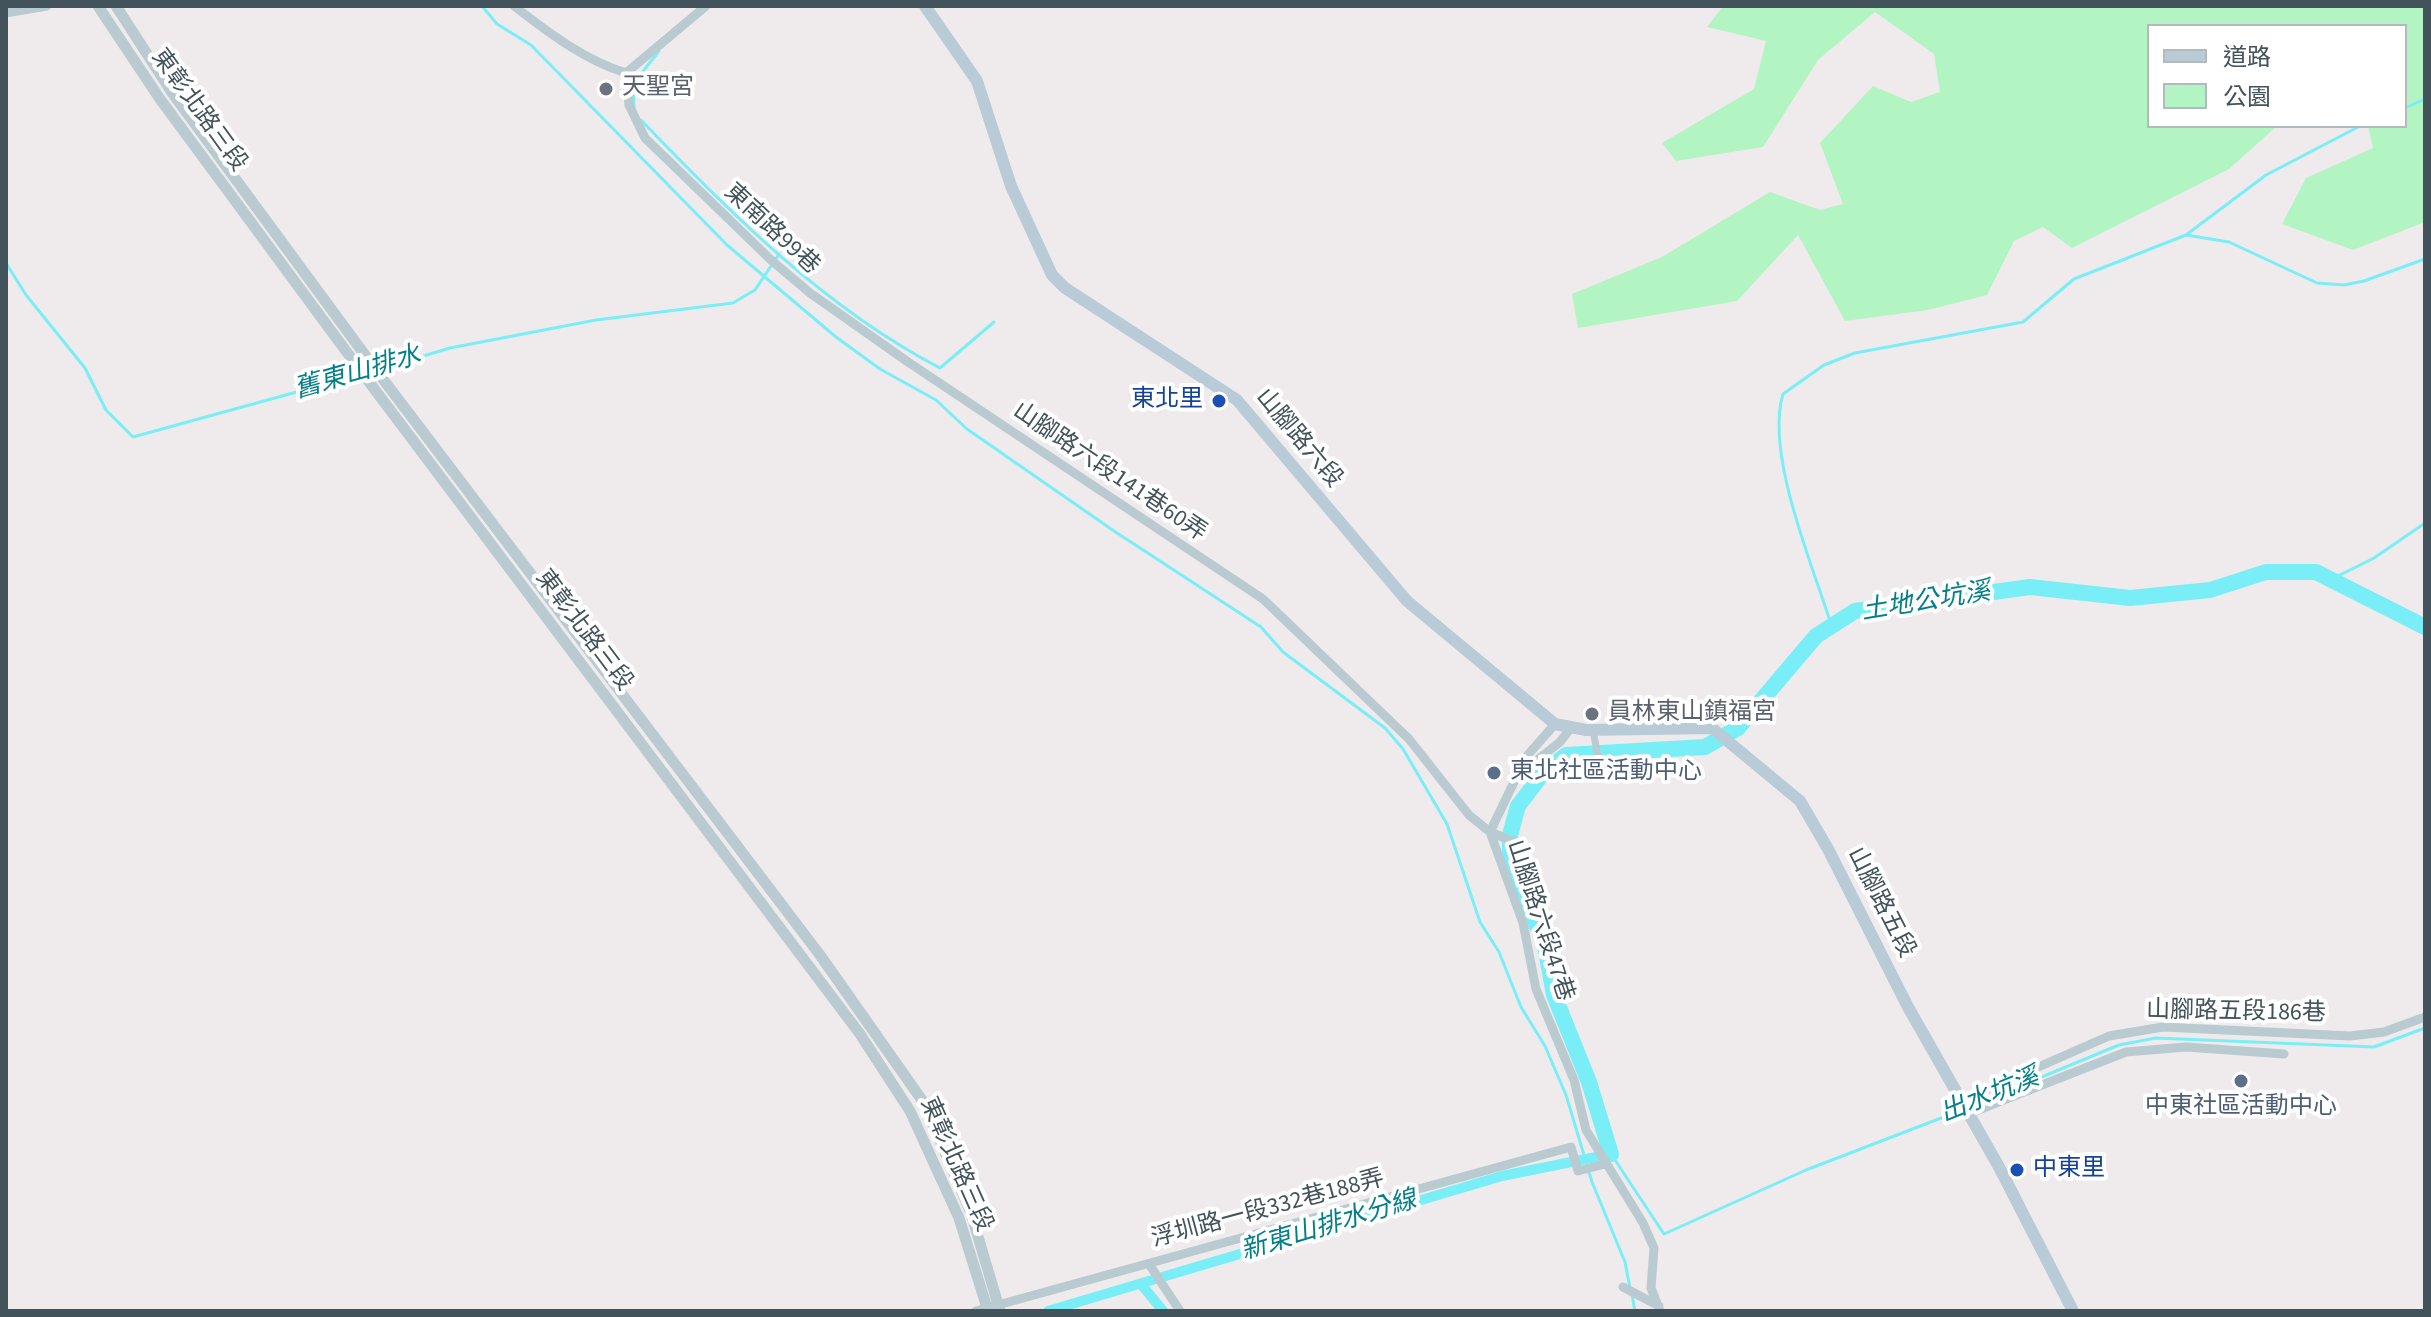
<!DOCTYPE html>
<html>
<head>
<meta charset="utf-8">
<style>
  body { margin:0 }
  #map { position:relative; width:2431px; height:1317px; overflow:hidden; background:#efebec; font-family:"Source Sans 3","Noto Sans TC",sans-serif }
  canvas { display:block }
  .frame { position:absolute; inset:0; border:8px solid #42535b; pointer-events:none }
  .legend { position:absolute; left:2147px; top:24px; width:260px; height:104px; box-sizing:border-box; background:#fff; border:2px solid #b3babd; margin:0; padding:10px 14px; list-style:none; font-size:24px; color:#42535b }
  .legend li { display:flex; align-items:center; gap:16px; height:40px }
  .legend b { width:40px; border:2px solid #b3babd }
</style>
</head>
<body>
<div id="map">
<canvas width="2431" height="1317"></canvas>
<div class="frame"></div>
<ul class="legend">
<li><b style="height:10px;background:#b9cbd6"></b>道路</li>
<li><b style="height:22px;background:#b3f4c3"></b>公園</li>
</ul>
</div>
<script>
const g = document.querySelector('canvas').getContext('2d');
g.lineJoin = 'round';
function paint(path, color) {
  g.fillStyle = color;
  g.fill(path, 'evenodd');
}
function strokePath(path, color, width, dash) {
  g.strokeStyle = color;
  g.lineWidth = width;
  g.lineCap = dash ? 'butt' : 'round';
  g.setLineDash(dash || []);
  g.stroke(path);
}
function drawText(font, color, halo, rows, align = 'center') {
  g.font = font + ' "Source Sans 3","Noto Sans TC",sans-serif';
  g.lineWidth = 8;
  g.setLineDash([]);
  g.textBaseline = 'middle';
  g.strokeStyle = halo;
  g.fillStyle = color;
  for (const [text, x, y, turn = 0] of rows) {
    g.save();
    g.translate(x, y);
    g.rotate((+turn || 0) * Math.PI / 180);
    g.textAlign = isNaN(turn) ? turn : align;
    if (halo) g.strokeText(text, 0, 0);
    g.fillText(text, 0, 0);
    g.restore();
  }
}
const green = new Path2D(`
  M1723,6H2425V222L2353,250L2282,224L2306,178L2373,148L2368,126H2405V26H2149V126H2277L2229,169L2072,248L2043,227L2014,241L1987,295L1928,310L1845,321L1798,235L1737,301L1578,328L1572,294L1662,257L1770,192L1820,210L1843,204L1820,143L1873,86L1911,102L1940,92L1934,54L1875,12L1818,60L1763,147L1676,161L1662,143L1754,89L1766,41L1707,27Z`);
const stream = new Path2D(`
  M482,6L497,24L531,45L727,245L836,337L880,369L936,400L967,429L1114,531L1261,627L1283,652L1385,728L1403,749L1447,824L1480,922L1499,952L1521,1007L1545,1046L1566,1095L1592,1182L1625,1262L1630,1288
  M634,107L633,84L659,51
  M2405,108L2425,99
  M641,120C730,213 825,308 940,368L994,322
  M2186,235L2266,175L2360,126
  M6,263L26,295L85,368L106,410L133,437L373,371
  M380,369L450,348L596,320L733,303L755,290L779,254
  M2332,579L2374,558L2425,523
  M1831,624C1812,564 1765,453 1783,394L1824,365L1855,353L2023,322L2074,279L2186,235L2229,242L2317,283L2344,285L2364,281L2425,259
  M1969,1107L2119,1045L2156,1038L2374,1047L2425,1028
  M1611,1154L1664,1234L1806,1170L1962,1110
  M1632,1295L1635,1311`);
const canal = new Path2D(`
  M1141,1284L1163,1311
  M1048,1311L1502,1176L1611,1154`);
const river = new Path2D(`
  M1611,1154L1589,1082L1554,995L1544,940L1521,895L1510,861V835L1518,806L1544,772L1566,755L1705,747L1738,728L1816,636L1855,611L2030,587L2130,598L2210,590L2266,572H2316L2425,627`);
const pedestrian = new Path2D(`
  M1593,730L1599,762`);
const minor = new Path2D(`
  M514,6C549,33 584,60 626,73
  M6,13L47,6
  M626,73L629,105L645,138L771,260L810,293L908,362L1263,599L1409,739L1469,815L1490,832L1519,844
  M626,73L706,6
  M1555,724L1526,757L1490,832L1523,923L1536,989L1574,1080L1586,1130L1643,1223L1654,1248L1651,1288L1660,1311
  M1522,772L1560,742L1570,729
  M1961,1101L2109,1036L2163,1027L2350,1036L2384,1032L2425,1017
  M1968,1114L2126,1052L2186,1047L2284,1054
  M1149,1264L1180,1311
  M1623,1287L1659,1306
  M976,1311L1571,1147L1578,1171L1605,1164`);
const tertiary = new Path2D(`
  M98,6L160,99L360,370L860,1034L910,1111L959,1218L988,1311
  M116,6L173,94L373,366L820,955L924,1103L971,1213L1000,1311`);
const secondary = new Path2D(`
  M925,6L977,81L1011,186L1052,275L1065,288L1237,400L1407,601L1555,724L1586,730L1712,728L1800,801L1828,849L1908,1007L1999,1167L2073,1311`);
const markers = [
  [606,89,8,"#6b7280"],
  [1219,401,8,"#1a4fb4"],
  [1592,714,8,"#6b7280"],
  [1494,773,8,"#5c6f8a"],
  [2241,1081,8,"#5c6f8a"],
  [2017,1170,8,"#1a4fb4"]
];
const worshipNames = [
  ["天聖宮",622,89],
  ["員林東山鎮福宮",1608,714]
];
const streetNames = [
  ["東彰北路三段",198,111,54],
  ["東南路99巷",771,230,43],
  ["山腳路六段",1298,439,50],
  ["山腳路六段141巷60弄",1109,473,34],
  ["東彰北路三段",583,631,53],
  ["山腳路五段",1880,903,63],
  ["山腳路六段47巷",1539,921,72],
  ["山腳路五段186巷",2236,1013,1],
  ["東彰北路三段",955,1165,66],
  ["浮圳路一段332巷188弄",1268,1210,-15]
];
const transitNames = [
  ["東北里",1203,401],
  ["中東里",2033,1170,"left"]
];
const serviceNames = [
  ["東北社區活動中心",1510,773],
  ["中東社區活動中心",2241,1108,"center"]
];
const waterNames = [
  ["舊東山排水",358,374,-16],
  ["土地公坑溪",1926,603,-9],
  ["出水坑溪",1990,1097,-22],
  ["新東山排水分線",1329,1227,-17]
];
paint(green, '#b3f4c3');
strokePath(stream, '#7aeef6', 3);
strokePath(canal, '#7aeef6', 10);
strokePath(river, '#7aeef6', 16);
strokePath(pedestrian, '#bacad1', 7);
strokePath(minor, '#bacad1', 9);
strokePath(tertiary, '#bacad1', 11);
strokePath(secondary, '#b9cbd6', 12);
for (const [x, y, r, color] of markers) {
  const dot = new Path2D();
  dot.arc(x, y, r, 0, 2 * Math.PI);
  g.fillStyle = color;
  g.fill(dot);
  strokePath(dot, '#fff', 3);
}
drawText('24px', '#5b616d', '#fff', worshipNames, 'left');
drawText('24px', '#42535b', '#fff', streetNames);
drawText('24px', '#164399', '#fff', transitNames, 'right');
drawText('24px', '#4e5e75', '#fff', serviceNames, 'left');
drawText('italic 26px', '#047f88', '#fff', waterNames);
</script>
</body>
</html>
